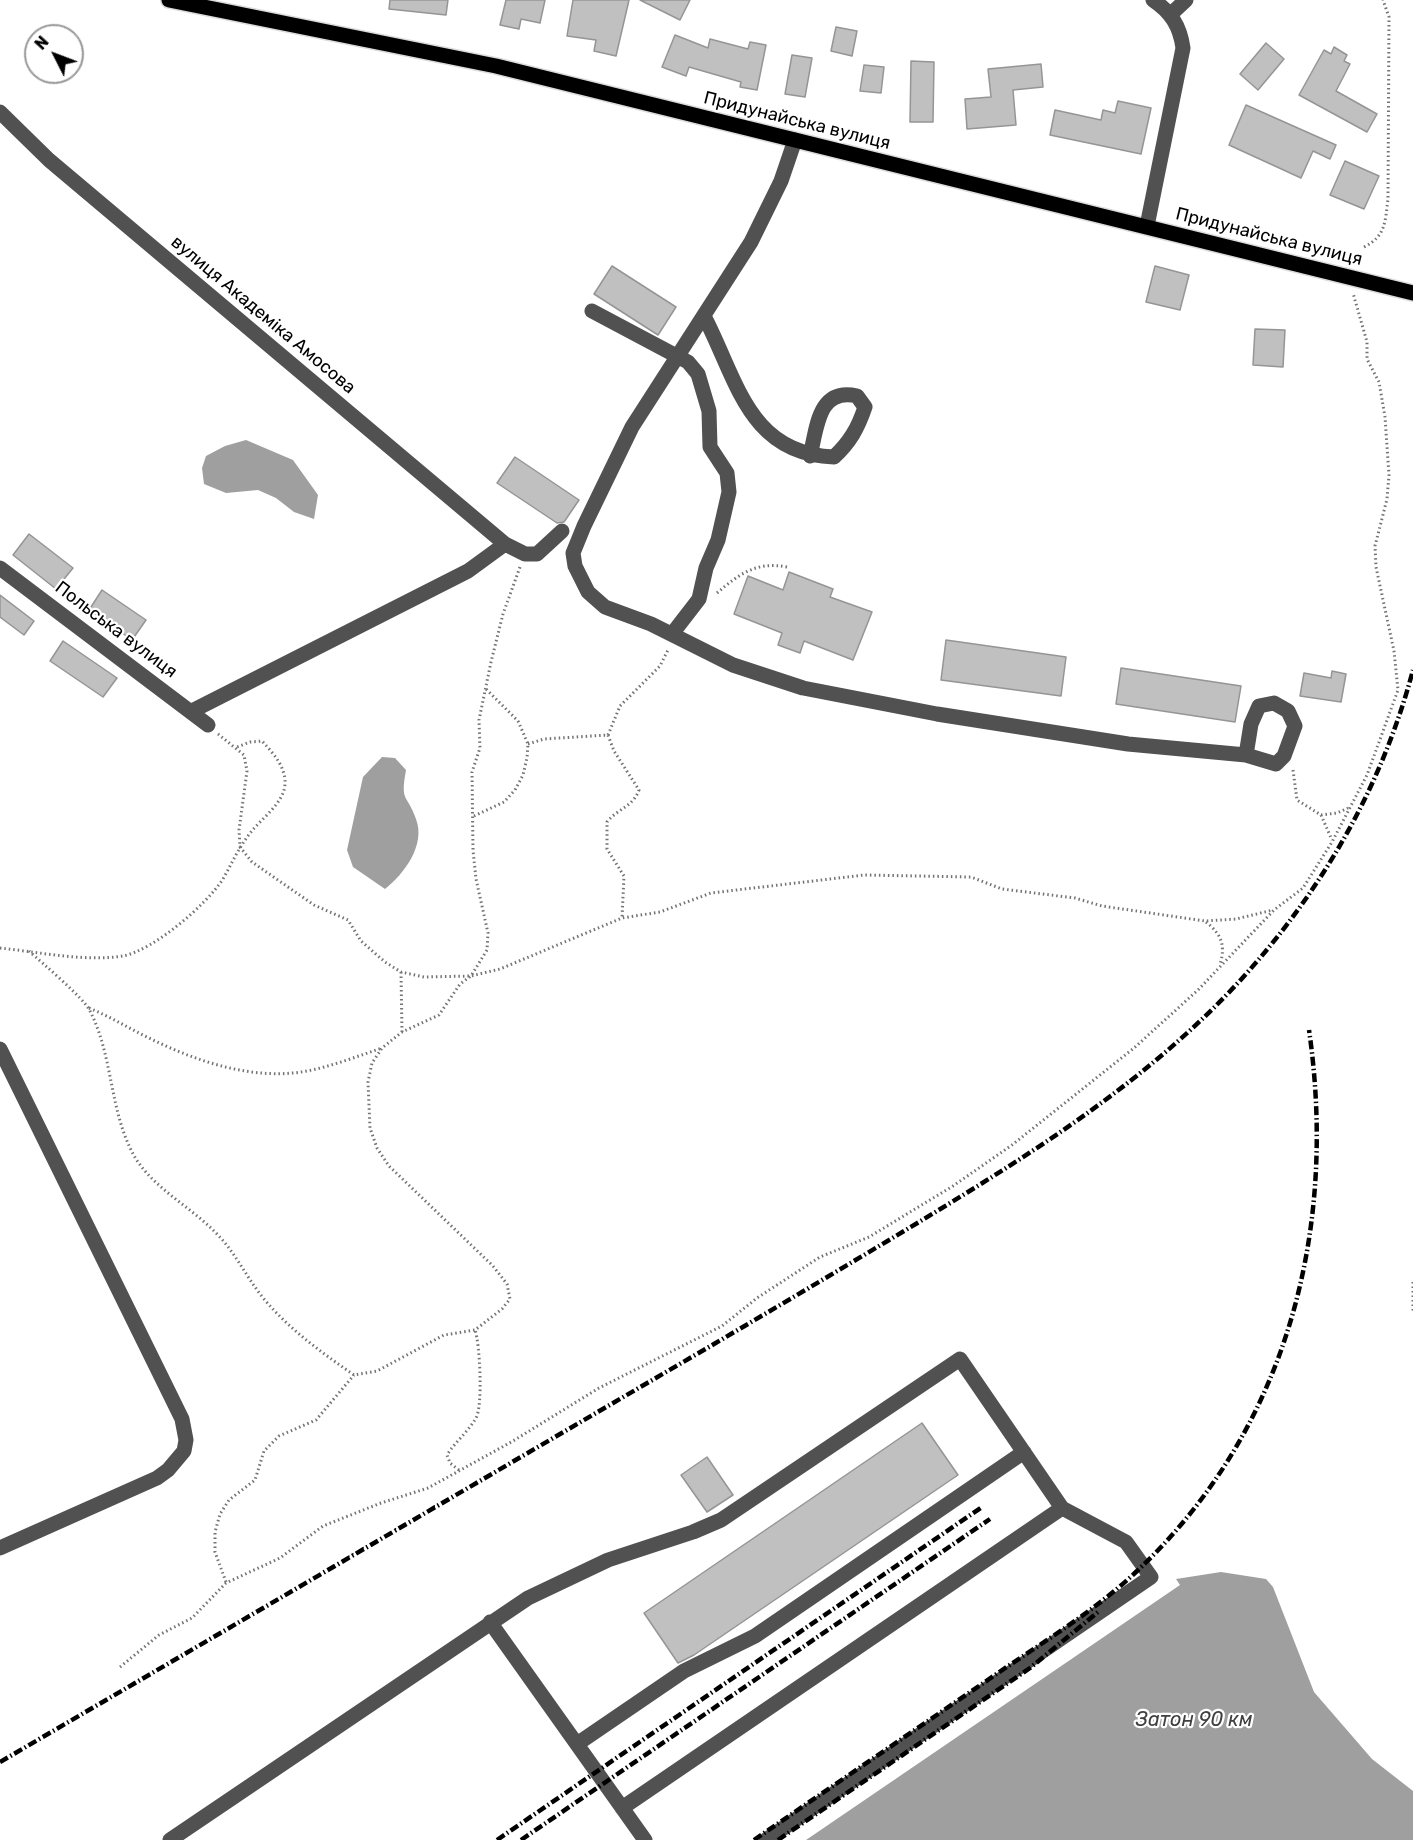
<!DOCTYPE html>
<html>
<head>
<meta charset="utf-8">
<style>
  body { margin:0 }
  #map { position:relative; width:1413px; height:1840px; overflow:hidden; background:#fff; font-family:Rubik,sans-serif }
  canvas { display:block }
  .north { position:absolute; left:24px; top:24px; width:60px; height:60px; box-sizing:border-box; background:#fff; border:2px solid #999; border-radius:50%; rotate:312deg; font-size:16px; font-weight:700; line-height:24px; text-align:center; color:#000 }
  .north::after { content:''; display:block; margin:auto; width:21px; height:27px; background:#000; clip-path:polygon(50% 0,100% 100%,50% 72%,0 100%) }
</style>
</head>
<body>
<div id="map">
<canvas width="1413" height="1840"></canvas>
<div class="north">N</div>
</div>
<script>
const g = document.querySelector('canvas').getContext('2d');
g.lineJoin = 'round';
function paint(path, color) {
  g.fillStyle = color;
  g.fill(path, 'evenodd');
}
function strokePath(path, color, width, dash) {
  g.strokeStyle = color;
  g.lineWidth = width;
  g.lineCap = dash ? 'butt' : 'round';
  g.setLineDash(dash || []);
  g.stroke(path);
}
function drawText(font, color, halo, rows, align = 'center') {
  g.font = font + ' Rubik,sans-serif';
  g.lineWidth = 4.5;
  g.setLineDash([]);
  g.textBaseline = 'middle';
  g.strokeStyle = halo;
  g.fillStyle = color;
  for (const [text, x, y, turn = 0] of rows) {
    g.save();
    g.translate(x, y);
    g.rotate((+turn || 0) * Math.PI / 180);
    g.textAlign = isNaN(turn) ? turn : align;
    if (halo) g.strokeText(text, 0, 0);
    g.fillText(text, 0, 0);
    g.restore();
  }
}
const water = new Path2D(`
  M246,440L293,460L318,495L314,519L294,512L276,498L258,490L226,493L204,484L202,468L206,456L225,446Z
  M382,757L395,758L406,770C400,803 407,793 416,819C426,845 404,874 385,889L353,867L347,850L363,777Z
  M1221,1572L1266,1579L1273,1587L1314,1692L1372,1759L1413,1791V1840H806L1180,1585L1176,1579Z`);
const building = new Path2D(`
  M390,0H448L446,15L389,9Z
  M506,0H545L540,23L521,19L519,29L500,25Z
  M573,0H629L616,56L594,51L596,40L567,36Z
  M640,0H690L680,20Z
  M836,27L857,31L852,56L831,51Z
  M675,35L708,48L710,39L748,49L750,42L766,45L757,90L740,87L741,82L689,67L686,76L662,67Z
  M1266,43L1284,59L1258,90L1240,74Z
  M1334,47L1347,55L1344,61L1350,64L1336,91L1377,114L1367,132L1299,95L1324,50L1331,54Z
  M792,55L812,58L805,97L785,94Z
  M911,61L934,62L933,122H910Z
  M1041,64L1043,87L1013,90L1016,125L967,129L965,99L991,97L988,69Z
  M864,65L884,67L881,93L860,91Z
  M1118,101L1151,108L1141,154L1050,135L1055,110L1101,120L1103,110L1115,113Z
  M1246,105L1336,145L1330,159L1313,151L1301,178L1229,145Z
  M1345,161L1379,176L1364,209L1330,195Z
  M612,266L676,307L658,335L594,294Z
  M1155,266L1189,275L1180,310L1146,302Z
  M1255,329L1285,330L1283,367L1253,365Z
  M515,457L579,500L564,522L557,523L497,483Z
  M29,534L73,568L56,589L13,555Z
  M789,572L833,589L830,597L872,612L853,660L804,641L800,653L778,645L782,633L734,614L748,576L783,590Z
  M102,590L146,620L132,640L89,610Z
  M0,595L34,621L24,635L0,617Z
  M946,640L1066,657L1061,696L941,680Z
  M63,641L117,678L103,697L50,661Z
  M1121,668L1241,686L1235,722L1116,704Z
  M1332,671L1346,674L1341,702L1300,696L1304,673L1331,678Z
  M922,1423L958,1475L694,1655L678,1663L644,1613Z
  M707,1457L733,1495L707,1512L681,1475Z`);
const path = new Path2D(`
  M1364,247C1386,236 1385,222 1388,199L1389,17L1383,0
  M717,593C739,574 757,561 787,567
  M218,734L244,755L247,771L239,830L240,847L252,862L314,905L348,920L361,941L385,962L401,972L424,977L471,976L500,969L622,918L660,912L711,893L864,875L971,877L1002,889L1075,898L1102,906L1205,921L1236,919L1273,910
  M608,735L620,706L660,666L668,650
  M528,744L544,739L608,735L614,751L639,790C633,807 617,809 607,822V849L624,876L622,918
  M1293,770L1297,800L1321,815L1332,840
  M1321,815L1337,813L1348,808
  M474,816L504,802L515,790L523,775L527,758L528,744L518,721L485,688
  M1206,922C1221,934 1226,945 1220,964
  M0,948C39,952 84,962 123,956C154,950 206,905 223,879C232,863 239,847 251,832C262,818 284,803 285,784C286,767 273,753 262,741L250,742L237,747
  M29,951C42,963 84,998 90,1011C114,1058 109,1114 136,1159C156,1190 191,1207 216,1233C236,1253 246,1277 264,1299C290,1330 321,1352 354,1375L377,1371L444,1335L475,1330L502,1309L510,1299L507,1284L493,1266L389,1166L377,1148L370,1128L368,1082L372,1063L382,1048L402,1032L439,1015L460,984L471,976L487,950L488,933L476,879L473,850L472,772L480,748L479,720L491,662L503,614L520,567
  M401,972L402,1032
  M89,1008C111,1017 130,1029 151,1039C198,1062 255,1081 307,1071C333,1066 358,1056 382,1048
  M1413,1282V1311
  M459,1470L450,1463L447,1455C455,1442 468,1432 476,1418C483,1406 480,1344 475,1330
  M226,1582L215,1552V1532L220,1514L229,1500L255,1480L264,1451L279,1436L316,1420L354,1375
  M120,1667L159,1635L192,1618L226,1583L280,1558L323,1526L381,1503L428,1488L513,1441L599,1388L722,1326L757,1298L820,1257L869,1237L953,1186L1012,1145L1134,1048L1198,990L1274,910L1303,888L1332,842L1367,775L1398,690L1394,651L1376,567L1375,546L1387,499L1389,475L1385,417L1379,382L1367,359V342L1353,293`);
const minor = new Path2D(`
  M1171,14L1186,0
  M0,112L49,160L505,544L525,554H537L562,531
  M795,140L781,181L751,242L632,427L584,526L573,553L575,566L588,592L605,607L651,624L733,665L803,688L937,714L1128,744L1246,755L1276,764L1284,756L1295,726L1288,711L1274,703L1259,706L1251,724L1246,755
  M1147,226L1183,48C1180,26 1171,12 1153,0
  M592,311L688,362L698,374L709,411L710,447L727,473L729,492L718,540L706,568L699,599L672,634
  M704,316C737,379 748,454 834,457C850,442 858,428 865,407L857,396C818,387 817,428 810,456
  M0,568L208,725
  M192,711L468,571L505,544
  M0,1049L182,1419L186,1440L184,1451L168,1470L157,1478L0,1548
  M490,1622L645,1840
  M577,1744L684,1671L755,1636L1024,1452
  M622,1808L1062,1508
  M170,1840L528,1598L608,1560L693,1532L721,1520L960,1359L1062,1508L1126,1542L1151,1577L766,1840`);
const major = new Path2D(`
  M169,0L496,66L1413,293`);
const rail = new Path2D(`
  M0,1762C238,1623 476,1483 714,1344C782,1304 851,1263 919,1222C1031,1154 1144,1083 1235,986C1319,896 1381,790 1413,670
  M497,1840L982,1507
  M521,1840L990,1519
  M754,1840C834,1785 915,1730 995,1675C1043,1642 1095,1611 1137,1571C1287,1430 1338,1230 1309,1030
  M778,1840L1030,1668L1098,1612`);
const streetNames = [
  ["Придунайська вулиця",797,121,14],
  ["Придунайська вулиця",1269,237,14],
  ["вулиця Академіка Амосова",263,315,40],
  ["Польська вулиця",116,630,37]
];
const waterNames = [
  ["Затон 90 км",1194,1720]
];
paint(water, '#9f9f9f');
paint(building, '#c0c0c0');
strokePath(building, '#959595', 1.5);
strokePath(major, '#dbdbdb', 18);
strokePath(path, '#737373', 3, [1.5, 3]);
strokePath(minor, '#515151', 15);
strokePath(major, '#000', 15);
strokePath(rail, '#000', 4.5, [9, 3, 1.5, 3]);
drawText('18px', '#000', '#fff', streetNames);
drawText('italic 20px', '#404040', '#fff', waterNames);
</script>
</body>
</html>
